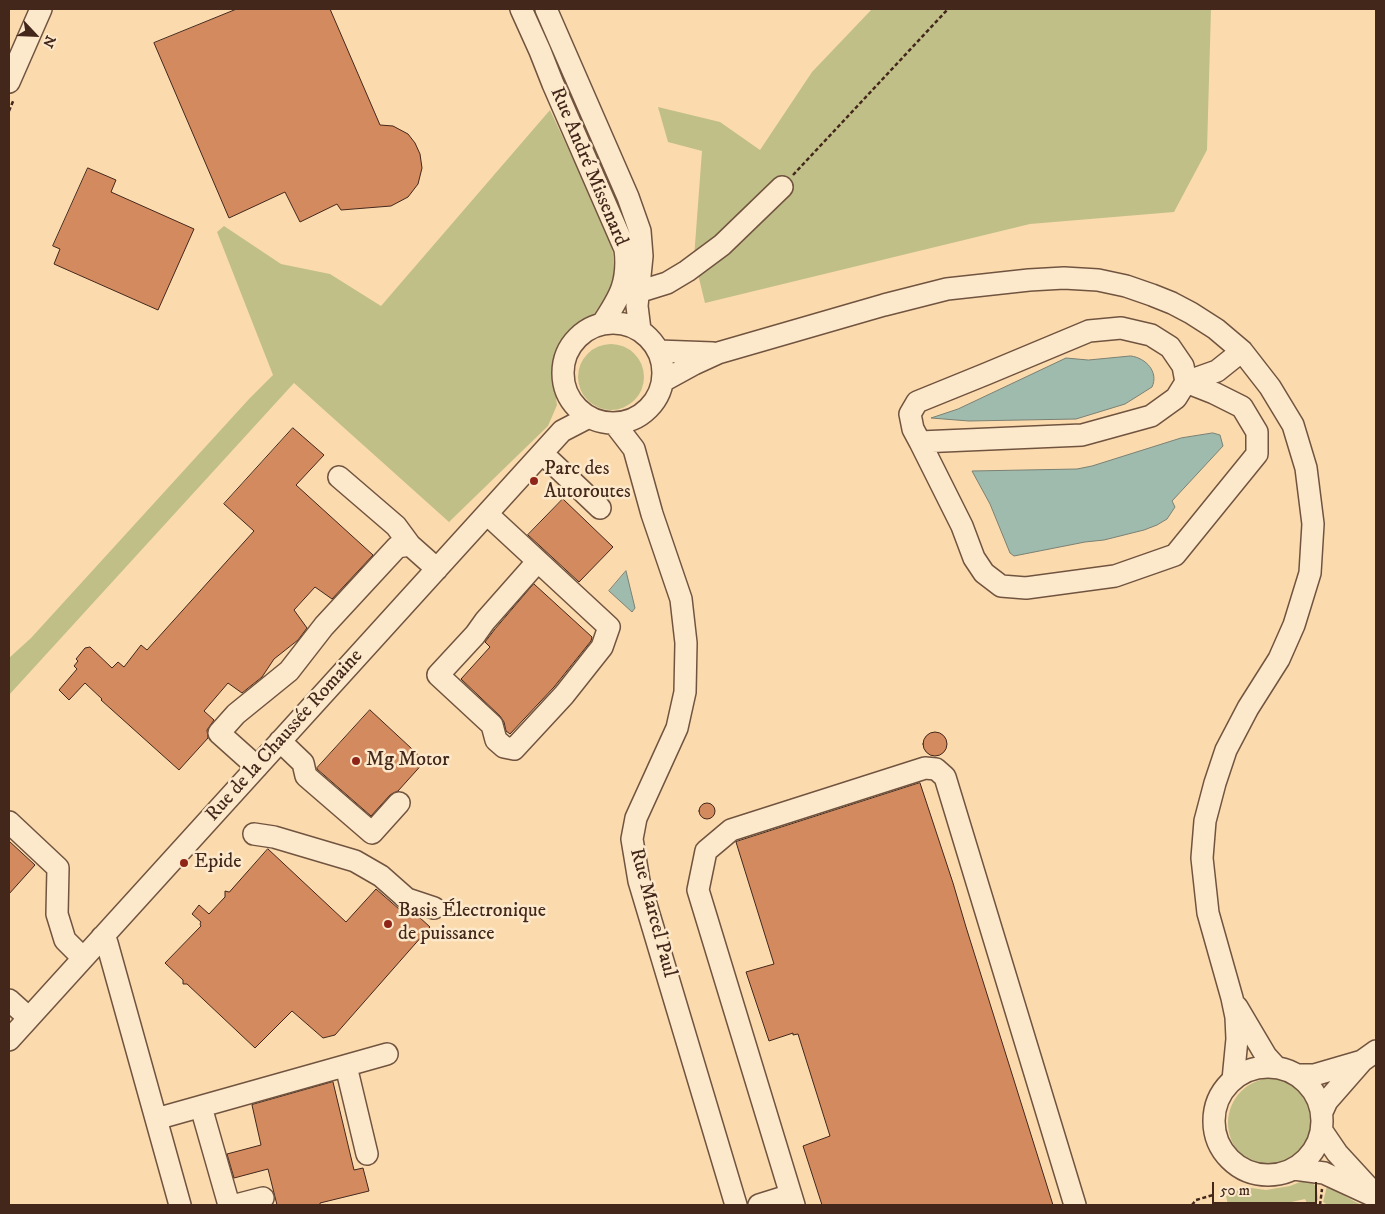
<!DOCTYPE html>
<html>
<head>
<meta charset="utf-8">
<style>
  body { margin:0 }
  #map { position:relative; width:1385px; height:1214px; overflow:hidden; background:#fbdbae; font-family:"IM FELL DW Pica",serif }
  canvas { display:block }
  .frame { position:absolute; inset:0; border:10px solid #43271b; pointer-events:none }
  .north { position:absolute; left:10px; top:10px; width:50px; height:50px; -webkit-text-stroke:4px #fce8ca; paint-order:stroke; rotate:115deg; font-size:14px; font-weight:700; line-height:20px; text-align:center; color:#43271b }
  .north::after { content:''; display:block; margin:auto; width:18px; height:22px; background:#43271b; clip-path:polygon(50% 0,100% 100%,50% 72%,0 100%) }
  .scale { position:absolute; left:1212px; top:1182px; width:105px; height:22px; box-sizing:border-box; border:2px solid #43271b; border-top:0; padding-left:6px; font-size:15px; line-height:18px; white-space:nowrap; color:#43271b; -webkit-text-stroke:4px #fce8ca; paint-order:stroke }
</style>
</head>
<body>
<div id="map">
<canvas width="1385" height="1214"></canvas>
<div class="frame"></div>
<div class="north">N</div>
<div class="scale">50 m</div>
</div>
<script>
const g = document.querySelector('canvas').getContext('2d');
g.lineJoin = 'round';
function paint(path, color) {
  g.fillStyle = color;
  g.fill(path, 'evenodd');
}
function strokePath(path, color, width, dash) {
  g.strokeStyle = color;
  g.lineWidth = width;
  g.lineCap = dash ? 'butt' : 'round';
  g.setLineDash(dash || []);
  g.stroke(path);
}
function drawText(font, color, halo, rows, align = 'center') {
  g.font = font + ' "IM FELL DW Pica",serif';
  g.lineWidth = 5;
  g.setLineDash([]);
  g.textBaseline = 'middle';
  g.strokeStyle = halo;
  g.fillStyle = color;
  for (const [text, x, y, turn = 0] of rows) {
    g.save();
    g.translate(x, y);
    g.rotate((+turn || 0) * Math.PI / 180);
    g.textAlign = isNaN(turn) ? turn : align;
    if (halo) g.strokeText(text, 0, 0);
    g.fillText(text, 0, 0);
    g.restore();
  }
}
const green = new Path2D(`
  M872,9H1211L1207,150L1174,212L1030,224L705,303L694,258L702,151L668,142L658,107L720,122L760,150L812,72Z
  M550,110L612,242L615,283L592,317L566,336L552,370L557,405L548,426L449,522L294,383L9,695V658L31,638L249,399L273,375L217,232L224,226L281,264L330,274L381,306Z
  M578 377a33 33 0 1 1 66 0a33 33 0 1 1-66 0Z
  M1228 1123a45 45 0 1 1 90 0a45 45 0 1 1-90 0Z
  M1310,1178L1317,1189L1318,1200L1313,1205H1308L1305,1199L1278,1205L1237,1204L1236,1205H1228L1226,1196L1244,1187L1266,1190L1290,1186Z
  M1327,1186L1361,1205H1328L1323,1202Z`);
const water = new Path2D(`
  M1131,356C1146,358 1159,372 1152,387L1125,404L1076,419L969,421L931,418L958,409L1066,358L1088,360Z
  M1213,433L1220,435L1223,446L1172,501L1175,507L1167,519L1157,525L1144,530L1104,540L1085,542L1014,556L1010,553L990,504L972,471L1077,469L1092,466L1181,438Z
  M626,571L635,608L632,612L609,591Z`);
const building = new Path2D(`
  M237,9H330L380,125L393,126L408,134L415,143L420,154L422,168L418,184L408,197L391,206L341,210L337,204L300,222L285,192L229,218L154,43Z
  M88,168L116,180L111,192L194,229L158,310L54,264L60,249L53,246Z
  M293,428L324,455L296,485L373,555L332,599L315,587L294,610L307,628L298,640L274,659L262,677L242,693L228,683L204,711L214,720L207,730L208,738L179,770L101,700L102,699L85,683L69,700L59,690L77,669L74,666L78,661L76,659L85,648L90,647L112,668L118,662L124,667L141,645L147,650L254,531L224,504Z
  M563,499L613,547L579,582L528,535Z
  M534,584L592,637L591,641L554,687L510,734L506,731L504,722L500,716L461,679L490,647L485,642L495,629Z
  M370,710L425,761L398,791L390,795L371,816L317,769V768Z
  M923 744a12 12 0 1 1 24 0a12 12 0 1 1-24 0Z
  M920,783L953,883L966,927L1053,1205H822L803,1146L830,1136L798,1034L793,1035V1033L769,1041L746,972L774,964L736,842Z
  M699 811a8 8 0 1 1 16 0a8 8 0 1 1-16 0Z
  M9,841L35,865L9,894Z
  M268,849L346,922L376,889L399,909L418,916L430,927L335,1035L323,1038L292,1011L255,1048L187,984H183V980L165,963L201,926L200,924L201,922L192,914L199,905L209,914L225,897V891L229,892Z
  M333,1082L354,1170L363,1168L369,1191L320,1203V1205H277L268,1169L234,1178L227,1154L261,1145L252,1105Z`);
const path = new Path2D(`
  M9,111L14,99
  M793,175L948,9
  M1192,1205L1196,1200L1213,1195
  M1320,1205L1322,1189`);
const minor = new Path2D(`
  M521,9L540,51L553,84L625,249C629,282 620,297 602,324
  M546,9L628,197L640,231L642,256L637,306L640,330
  M9,82L41,9
  M638,292L667,283L687,271L722,245L782,187
  M563 373a50 50 0 1 1 100 0a50 50 0 1 1-100 0Z
  M658,351L713,353
  M663,381L694,364L718,353L884,305L947,289L1029,280L1064,278L1098,280L1126,286L1152,295L1172,303L1191,313L1216,329L1242,351L1270,387L1293,425L1306,468L1313,524L1310,573L1294,625L1279,659L1248,708L1226,750L1215,783L1205,821L1202,858L1208,913L1232,998L1236,1017L1237,1039L1233,1080
  M1186,382L1183,366L1170,347L1151,335L1121,328L1089,331L986,374L917,402L910,414L913,429L920,442L1082,435L1151,416L1176,398L1186,382L1217,371L1242,351
  M614,423L634,449L652,514L681,599L686,643L685,692L677,728L636,818L632,839L639,881L736,1205
  M920,442L962,526L974,558L984,573L1001,586L1026,588L1115,576L1175,555L1257,454V432L1242,407L1214,393L1186,382
  M542,453L600,508
  M339,477L396,526L410,545L437,569
  M487,514L609,627L602,647L564,695L514,749L504,747L496,740L492,725L438,675L475,635L485,621L538,561
  M280,741L303,763L306,776L372,833L399,803
  M257,767L219,733L236,714L289,671L324,626L397,547L410,545
  M9,822L58,868L57,914L65,940L83,958
  M254,834L274,837L355,861L381,876L407,899L434,908
  M102,937L107,943L180,1205
  M9,1000L29,1018
  M1237,1007L1266,1056L1276,1067
  M9,1040L562,431L589,417
  M346,1066L367,1154
  M1214 1121a54 54 0 1 1 108 0a54 54 0 1 1-108 0Z
  M1299,1075H1314L1362,1061L1376,1051
  M201,1107L229,1205
  M1322,1112L1327,1101L1362,1061
  M156,1119L387,1054
  M1322,1131L1337,1153L1371,1190
  M1294,1169L1324,1173L1376,1197
  M236,1205L263,1198
  M759,1205L791,1195
  M794,1205L698,890L706,851L731,830L925,768L936,769L945,777L1075,1205`);
const markers = [
  [534,481,5,"#8f2418"],
  [356,761,5,"#8f2418"],
  [184,863,5,"#8f2418"],
  [388,924,5,"#8f2418"]
];
const streetNames = [
  ["Rue André Missenard",588,167,67],
  ["Rue de la Chaussée Romaine",285,736,-48],
  ["Rue Marcel Paul",652,913,75]
];
const poiNames = [
  ["Parc des",544,470],
  ["Autoroutes",544,493],
  ["Mg Motor",366,761],
  ["Epide",194,863],
  ["Basis Électronique",398,912],
  ["de puissance",398,935]
];
paint(green, '#c1bf88');
paint(water, '#9fbbad');
strokePath(water, '#7a8073', 1);
paint(building, '#d38a5f');
strokePath(building, '#43271b', 1);
strokePath(minor, '#715440', 24);
strokePath(path, '#43271b', 2.5, [4, 2.5]);
strokePath(minor, '#fce8ca', 21);
for (const [x, y, r, color] of markers) {
  const dot = new Path2D();
  dot.arc(x, y, r, 0, 2 * Math.PI);
  g.fillStyle = color;
  g.fill(dot);
  strokePath(dot, '#fce8ca', 2);
}
drawText('20px', '#43271b', '#fce8ca', streetNames);
drawText('20px', '#43271b', '#fce8ca', poiNames, 'left');
</script>
</body>
</html>
